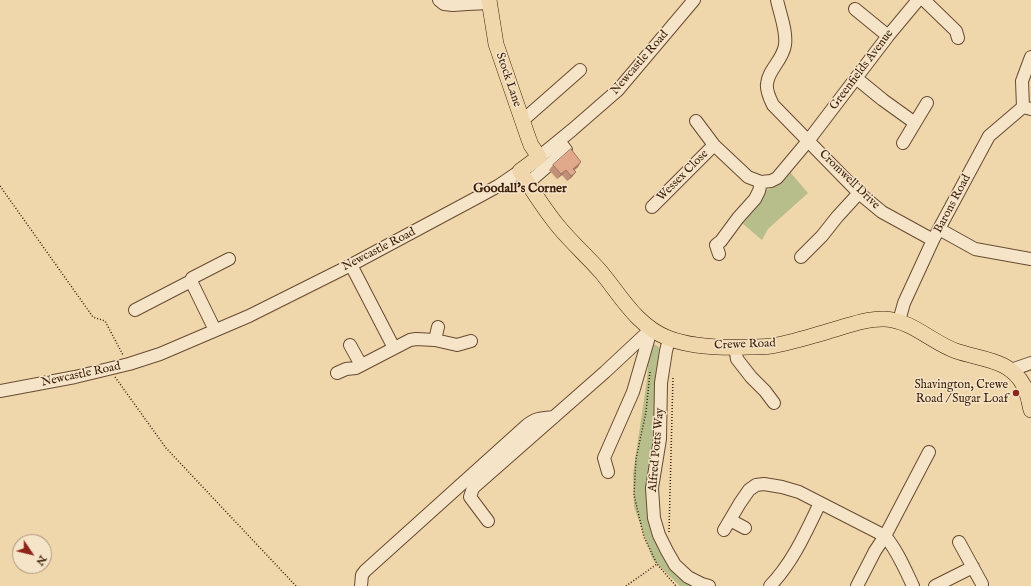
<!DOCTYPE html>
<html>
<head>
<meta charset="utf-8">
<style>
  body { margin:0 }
  #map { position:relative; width:1031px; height:586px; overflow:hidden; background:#f0d6ab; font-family:"IM FELL English",serif }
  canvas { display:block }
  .north { position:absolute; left:12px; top:534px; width:40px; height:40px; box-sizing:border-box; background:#f5e4c8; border:1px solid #aa947b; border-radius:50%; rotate:125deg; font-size:11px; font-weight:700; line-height:16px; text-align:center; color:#391d08 }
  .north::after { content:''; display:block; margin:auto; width:14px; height:18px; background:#8f2418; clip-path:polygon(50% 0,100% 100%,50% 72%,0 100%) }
</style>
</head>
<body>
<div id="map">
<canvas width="1031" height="586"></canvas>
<div class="north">N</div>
</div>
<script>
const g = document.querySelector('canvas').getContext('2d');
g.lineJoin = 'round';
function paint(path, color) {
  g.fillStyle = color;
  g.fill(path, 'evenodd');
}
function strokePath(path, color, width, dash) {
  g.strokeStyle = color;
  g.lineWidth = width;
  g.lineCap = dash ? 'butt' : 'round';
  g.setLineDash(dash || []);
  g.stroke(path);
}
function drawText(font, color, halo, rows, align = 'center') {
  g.font = font + ' "IM FELL English",serif';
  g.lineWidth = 3;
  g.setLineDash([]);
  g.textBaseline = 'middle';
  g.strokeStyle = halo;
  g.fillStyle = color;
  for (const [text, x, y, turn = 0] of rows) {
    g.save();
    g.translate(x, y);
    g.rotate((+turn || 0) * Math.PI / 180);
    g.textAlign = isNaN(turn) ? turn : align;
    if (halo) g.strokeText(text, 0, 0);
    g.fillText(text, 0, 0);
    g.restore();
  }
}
const green = new Path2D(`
  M790,172L808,193L768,229L762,240L742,223C753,211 760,205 766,190L777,186Z
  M650,342L659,347L656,410L648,509L653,538L664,559L685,582L693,586H680L653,560L634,507L633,474L647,379Z`);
const path = new Path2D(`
  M0,186L93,317L105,321L123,355
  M650,372L646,412L636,459L634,495L644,537L657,564L676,586
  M115,377L166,448L296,586
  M669,532L673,377
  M626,586L657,564`);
const minor = new Path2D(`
  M439,0L444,4L453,5L467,4L490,3
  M777,0C780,14 787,31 785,45C783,60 768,70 767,84C766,91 770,99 773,105L859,193L882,212L933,240
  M924,0L956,31L958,38
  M855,9L888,36
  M856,78L883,100L915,123L927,103
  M1023,107L1022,81L1031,57
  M522,121L580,70
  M696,121L714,145L748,177L761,182L759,191L755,199L738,218L721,241L716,245L719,254
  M903,143L915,123
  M539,157L572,130L618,90L694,0
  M761,182L771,181L777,178L808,141L888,36L918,0
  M528,183L566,150L559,141
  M652,207L714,145
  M939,229L975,249L1031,259
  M801,257L822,236L837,217L859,193
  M351,265L394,348
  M135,310L191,281
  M899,321L904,303L933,240L989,136L1023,107L1031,109
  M215,330L191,281L192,278L229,259
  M669,339L666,351L661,383L660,439L652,488L654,518L659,535L667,551L675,565L688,577L702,584L709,586
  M435,340L438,327
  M350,345L361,365
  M735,347L737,359L751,377L765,391L774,403
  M1011,370L1031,363
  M337,373L346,369L356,368L410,340L416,339L435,340L457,345L471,341
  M0,391L75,377L129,364L160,354L249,316L351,265L478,197L498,186L520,171
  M608,472L604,458L633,392L651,330
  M730,520L745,528
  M488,521L470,497L473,488L605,372L651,329
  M724,530L740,503L749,490L756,485L764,484L782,487L799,492L885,536C897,550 905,569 913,586
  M959,542L982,584
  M361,586L362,575L365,571L526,426C535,418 542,418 554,417
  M770,586C793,562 806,532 820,503
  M857,586L875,551L885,536L929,452
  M935,586L973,567`);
const major = new Path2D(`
  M489,0L496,44L528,137L531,145L539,157L520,171C532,190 544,209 558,226C571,242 587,256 601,272C621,296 637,326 668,338C691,347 724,348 749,347C756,347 764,347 771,346C790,343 808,337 826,332C844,327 867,318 885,319C913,321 931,342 956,351C982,360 1010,359 1024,386C1028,393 1029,403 1031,410`);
const wall = new Path2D(`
  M553,165L578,167L574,170L572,177L567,181L562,175L557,179L549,170Z`);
const shadedWall = new Path2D(`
  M581,162L578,167L570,174L573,169Z
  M566,170L562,175L557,179L561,174Z
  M576,172L572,177L567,181L571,176Z`);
const building = new Path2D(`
  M571,149L581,162L573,169L576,172L571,176L566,170L561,174L553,165Z`);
const markers = [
  [1016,393,4,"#8f2418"]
];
const streetNames = [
  ["Newcastle Road",640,63,-49],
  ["Greenfields Avenue",862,70,-53],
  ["Stock Lane",508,80,71],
  ["Wessex Close",683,176,-45],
  ["Cromwell Drive",849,180,44],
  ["Barons Road",953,204,-62],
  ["Newcastle Road",379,250,-27],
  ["Crewe Road",745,345,-2],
  ["Newcastle Road",81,375,-12],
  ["Alfred Potts Way",657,450,-85]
];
const poiNames = [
  ["Shavington, Crewe",1008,386],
  ["Road / Sugar Loaf",1008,400]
];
const neighbourhoodNames = [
  ["Goodall's Corner",520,189]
];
paint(green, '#b7be8b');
strokePath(minor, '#674b31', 14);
strokePath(major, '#391d08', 16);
strokePath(path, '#391d08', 1.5, [1, 2]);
strokePath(minor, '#f5e4c8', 12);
strokePath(major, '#f0d6ab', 15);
paint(wall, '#c29078');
paint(shadedWall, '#9e7662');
paint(building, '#e1a88c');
strokePath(building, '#9e7662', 1);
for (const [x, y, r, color] of markers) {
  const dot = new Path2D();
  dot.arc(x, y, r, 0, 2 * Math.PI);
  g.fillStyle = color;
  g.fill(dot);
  strokePath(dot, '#f5e4c8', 1.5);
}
drawText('12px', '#391d08', '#f5e4c8', streetNames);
drawText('12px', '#391d08', '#f5e4c8', poiNames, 'right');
drawText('bold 13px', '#391d08', '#f5e4c8', neighbourhoodNames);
</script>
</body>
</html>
